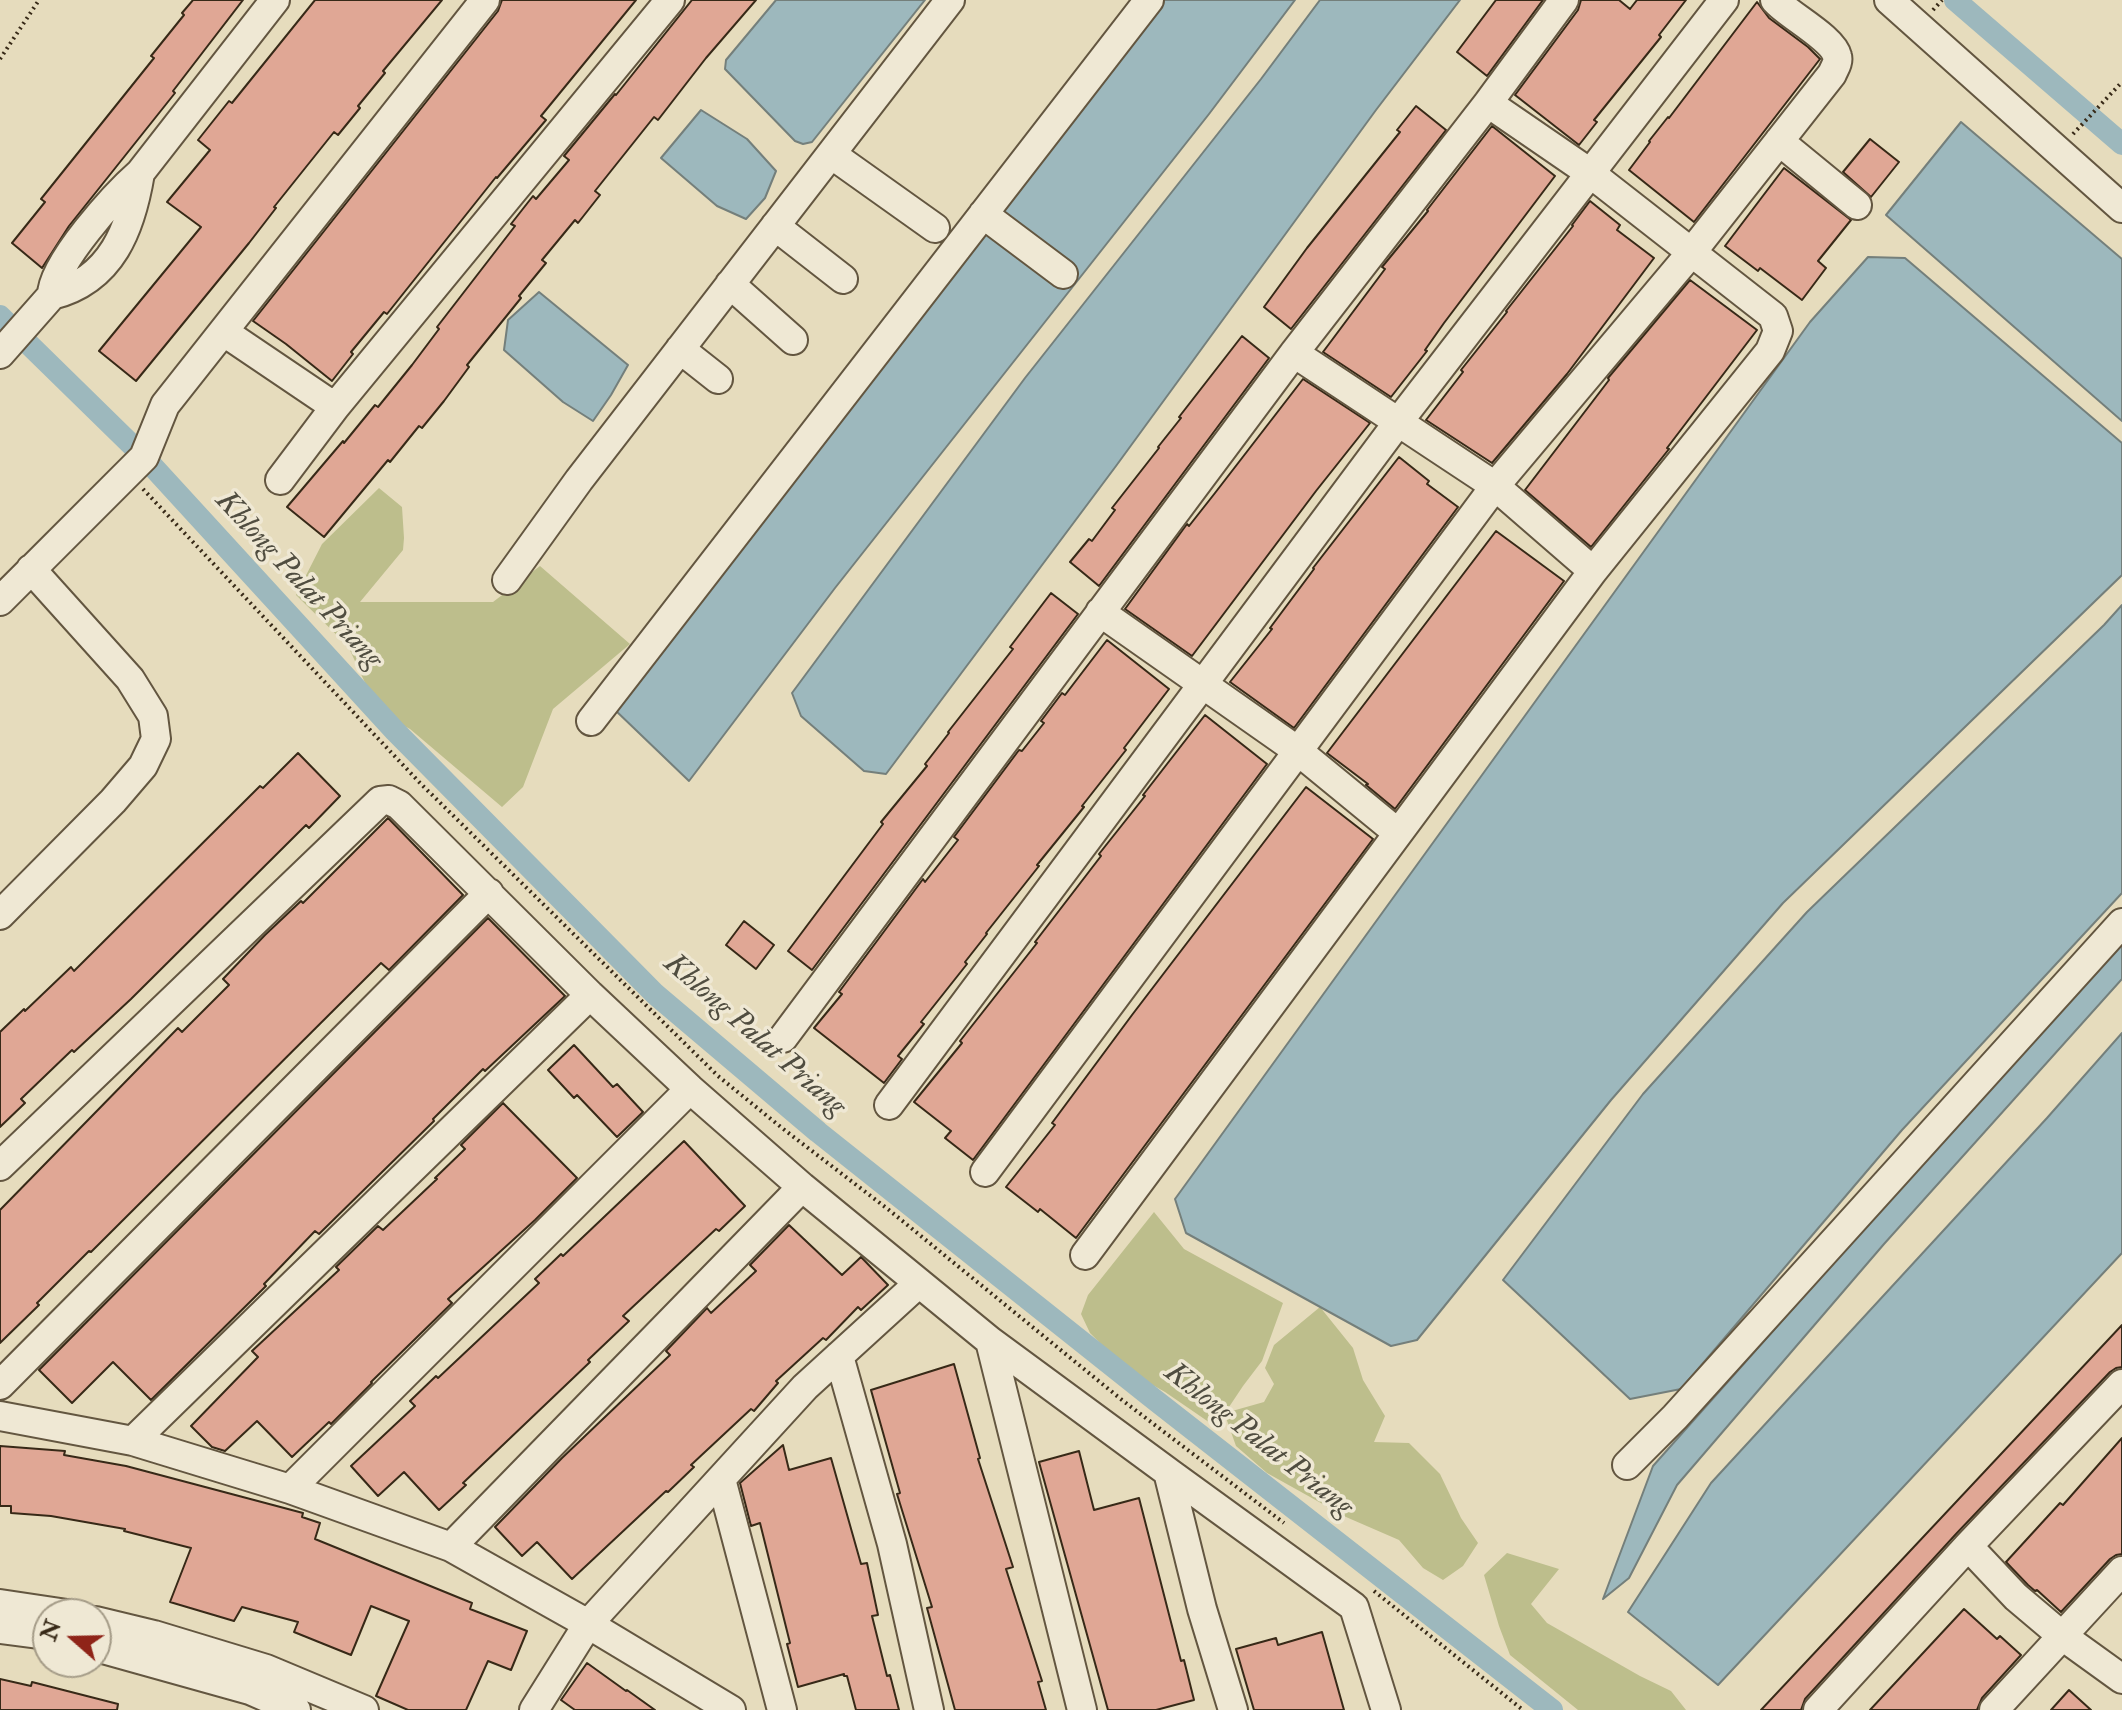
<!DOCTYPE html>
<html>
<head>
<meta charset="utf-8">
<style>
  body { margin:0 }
  #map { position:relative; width:2122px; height:1710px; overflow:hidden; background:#e6dcbd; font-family:"IM FELL Double Pica",serif }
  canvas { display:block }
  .north { position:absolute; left:32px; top:1598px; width:80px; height:80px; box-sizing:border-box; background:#efe8d4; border:2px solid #a59c88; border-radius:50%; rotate:290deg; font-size:22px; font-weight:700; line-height:32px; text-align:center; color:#372917 }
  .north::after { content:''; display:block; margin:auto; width:28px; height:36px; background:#8f2418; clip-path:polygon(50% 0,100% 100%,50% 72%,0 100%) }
</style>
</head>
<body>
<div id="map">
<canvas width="2122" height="1710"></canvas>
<div class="north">N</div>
</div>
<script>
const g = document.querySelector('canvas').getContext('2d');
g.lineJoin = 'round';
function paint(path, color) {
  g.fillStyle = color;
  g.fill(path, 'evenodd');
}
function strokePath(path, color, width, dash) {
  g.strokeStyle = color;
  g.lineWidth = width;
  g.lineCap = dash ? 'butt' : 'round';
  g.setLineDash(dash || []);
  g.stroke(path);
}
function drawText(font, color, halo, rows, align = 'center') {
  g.font = font + ' "IM FELL Double Pica",serif';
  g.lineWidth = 7;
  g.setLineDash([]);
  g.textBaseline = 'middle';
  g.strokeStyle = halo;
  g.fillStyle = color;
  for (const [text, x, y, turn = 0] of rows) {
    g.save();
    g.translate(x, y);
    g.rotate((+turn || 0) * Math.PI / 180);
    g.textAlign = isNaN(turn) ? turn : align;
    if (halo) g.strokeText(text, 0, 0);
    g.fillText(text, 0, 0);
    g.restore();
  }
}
const green = new Path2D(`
  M379,488L402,507L404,538L403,550L360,602H493L540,566L630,644L553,709L523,787L502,807L410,729L379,713L348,646L296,595L322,544Z
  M1154,1212L1184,1249L1283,1303L1262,1361L1243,1386L1225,1413L1264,1402L1274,1384L1265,1368L1274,1345L1320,1307L1353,1348L1363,1380L1385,1416L1374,1442L1409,1443L1440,1474L1461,1518L1478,1543L1463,1566L1443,1580L1423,1568L1399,1540L1346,1517L1267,1473L1236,1446L1225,1415L1216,1427L1165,1392L1128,1371L1090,1333L1081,1314L1088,1295Z
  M1507,1553L1559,1569L1531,1604L1547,1623L1640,1676L1671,1691L1686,1710H1578L1510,1655L1499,1626L1484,1575Z`);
const water = new Path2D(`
  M776,0H925L812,142L803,144L795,141L725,69L726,60Z
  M1162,0H1295L1209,114L835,588L689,781L614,709Z
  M1320,0H1460L1376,110L1116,466L886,774L864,771L801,716L792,693L1025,378L1261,79Z
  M701,110L747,139L776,171L765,198L746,219L717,206L661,158Z
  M1961,122L2122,259V421L1886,215Z
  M1868,257L1905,258L2122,443V575L1783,903L1611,1100L1417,1340L1391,1346L1186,1233L1175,1199L1810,322Z
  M539,292L628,365L611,395L593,421L563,402L504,350L508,320Z
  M2122,605V893L1902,1130L1681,1389L1630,1399L1503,1280L1643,1094L1807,912L2104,625Z
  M2122,938V979L1884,1244L1677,1485L1629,1578L1603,1599L1653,1466Z
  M2122,1033V1253L1718,1685L1628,1612L1711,1483L2047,1118Z`);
const canal = new Path2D(`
  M1955,0L2122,144
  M0,316L144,457L395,731L655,994L818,1132L1155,1400L1552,1710`);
const building = new Path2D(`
  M193,0H243L173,91L175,93L69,226L42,268L12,243L45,202L41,199L154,58L151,56L184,15L182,13Z
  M315,0H442L383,71L385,73L358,106L360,108L338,135L334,132L274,207L276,208L249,243L136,381L99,351L201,227L167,202L210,150L198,140L229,101L232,103Z
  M502,0H636L541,116L546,120L497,178L496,177L387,314L384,312L351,352L353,354L332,381L286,344L253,321L498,11Z
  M692,0H756L706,58L658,120L654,117L595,191L600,195L578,223L575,220L542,260L546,263L519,296L521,298L467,365L469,367L444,401L422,428L419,426L390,462L388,460L324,537L287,507L343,441L344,443L375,405L378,407L412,365L439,329L437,327L515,226L511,224L533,196L536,199L569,160L564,156L615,94L616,95Z
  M1496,0H1543L1487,76L1457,52Z
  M1581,0H1619L1630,9L1637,0H1686L1659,35L1661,37L1594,120L1597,122L1579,145L1515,95L1578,10Z
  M1757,2L1769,18L1808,47L1820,59L1694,222L1629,170L1650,142L1649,141L1668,117L1669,118Z
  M1416,106L1446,130L1291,329L1264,307L1307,248L1400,132L1397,130Z
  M1492,126L1555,176L1444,323L1425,350L1427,351L1391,397L1323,352L1385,269L1382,267L1428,211L1427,210Z
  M1870,139L1899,162L1871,197L1843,172Z
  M1784,168L1851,220L1818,261L1826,268L1802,300L1760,268L1758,271L1725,246Z
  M1590,201L1620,225L1617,230L1654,258L1567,374L1492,463L1426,420L1463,372L1461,370L1507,312L1506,311L1573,226L1572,225Z
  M1690,280L1757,330L1667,448L1669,449L1591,547L1525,490L1609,380L1608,378Z
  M1242,336L1269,358L1099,586L1070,562L1089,539L1092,541L1115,510L1112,508L1159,448L1158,447L1181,418L1179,417Z
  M1303,379L1370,423L1316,491L1192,656L1125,609L1187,524L1189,526L1215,493Z
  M1399,457L1429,481L1427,484L1458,507L1294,728L1230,682L1272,629L1270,628L1314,569L1313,568Z
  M1496,531L1564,581L1395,809L1366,785L1368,784L1327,753Z
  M1051,593L1078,614L812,970L788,951L883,824L881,822L927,766L925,764L949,733L948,732L1013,649L1010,647Z
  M1107,640L1169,689L1124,748L1126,750L1082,806L1084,807L1037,865L1039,866L986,933L987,934L965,962L967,964L921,1022L924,1024L898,1056L902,1059L884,1083L814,1028L842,994L839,992L923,879L925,882L958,840L954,837L1019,750L1022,751L1044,723L1041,721L1062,693L1065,695Z
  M1205,715L1267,764L973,1160L945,1138L951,1131L914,1102L962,1043L960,1041L1037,943L1035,942L1101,856L1099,854L1145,796L1143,795Z
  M298,753L340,796L309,828L306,825L131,999L74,1052L72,1050L21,1099L25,1103L0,1127V1032L24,1009L25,1011L71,967L74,971L260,786L263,788Z
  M1306,787L1373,839L1076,1238L1040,1209L1038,1212L1006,1187L1055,1125L1052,1123L1132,1015Z
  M388,818L463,895L389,970L381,963L91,1252L89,1251L37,1303L39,1305L0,1343V1210L178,1028L182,1032L229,985L223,979L265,935L301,901L303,903Z
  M488,918L565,996L485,1071L483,1069L433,1119L434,1121L319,1234L315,1231L264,1284L266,1286L151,1400L113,1362L72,1403L39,1370Z
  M744,921L774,945L756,969L726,945Z
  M574,1045L613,1087L617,1084L643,1112L617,1137L577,1095L574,1098L548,1070Z
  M503,1103L577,1178L535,1220L448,1299L452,1303L371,1382L372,1383L331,1424L329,1422L292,1457L257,1421L225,1451L212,1447L191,1426L258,1357L252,1351L339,1270L336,1267L378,1226L383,1230L437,1179L435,1178L465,1149L461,1145Z
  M684,1141L745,1206L719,1231L716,1229L623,1316L629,1321L588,1360L590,1362L463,1483L466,1485L439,1510L404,1472L378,1496L351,1466L415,1406L410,1401L436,1376L438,1378L539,1283L535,1279L561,1254L563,1256Z
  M789,1225L842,1275L861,1257L888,1285L861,1310L858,1307L826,1340L823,1338L776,1381L778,1383L754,1411L751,1409L691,1465L694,1467L668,1492L666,1491L572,1579L537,1542L522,1556L495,1527L562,1458L670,1355L666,1351L707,1308L711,1313L756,1271L750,1265Z
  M2122,1325V1367L2116,1368L2110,1372L1956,1534L1805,1699L1801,1710H1761Z
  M954,1364L980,1458L978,1459L1013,1567L1006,1569L1042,1681L1038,1682L1046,1710H955L927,1608L932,1607L897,1494L900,1493L871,1390Z
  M2122,1438V1554L2116,1555L2110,1559L2061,1612L2037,1590L2035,1591L2028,1585L2006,1562L2060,1503L2063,1505Z
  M783,1445L789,1470L831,1458L861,1564L867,1563L878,1615L872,1616L887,1676L890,1675L899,1710H856L847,1676H844V1674L798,1687L787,1644L790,1643L760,1523L751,1526L740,1483Z
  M0,1446L65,1451L64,1455L126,1466L303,1513L302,1517L320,1523L315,1539L472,1603L470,1609L527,1631L511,1670L488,1661L466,1710H408L376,1696L409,1621L371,1606L351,1655L294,1632L298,1622L242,1607L234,1621L170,1602L191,1548L124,1531L125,1529L51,1516L11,1513V1506H0Z
  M1079,1451L1094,1510L1139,1498L1181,1661L1184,1660L1194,1700L1156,1710H1108L1039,1462Z
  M1964,1609L1997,1639L2000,1636L2021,1655L1982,1698L1977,1710H1870Z
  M1322,1632L1344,1710H1254L1236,1649L1276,1638L1278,1645Z
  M587,1663L626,1691L627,1690L655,1710H575L561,1700Z
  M0,1679L31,1686L32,1682L118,1704L117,1710H0Z
  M2069,1690L2091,1710H2051Z`);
const path = new Path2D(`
  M1933,10L1942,0
  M0,59L39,0
  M2073,134L2122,82
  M143,489L420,783L718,1076L782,1128L889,1210L1122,1400L1284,1523
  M1374,1591L1523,1710`);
const minor = new Path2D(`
  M1889,0L2122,208
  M1779,141L1857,205
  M831,154L935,228
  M140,173L275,0
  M983,214L1063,274
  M775,226L843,279
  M730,284L793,340
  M224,332L335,407
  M680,349L718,379
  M1294,353L1495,486L1593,571
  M0,354L52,295C52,264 116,194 140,173C131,228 112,280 52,295
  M280,480L335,407L670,0
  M507,580L579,480L950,0
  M0,601L144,457L165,405L485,0
  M1100,612L1298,751L1398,833
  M591,721L1149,0
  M0,915L113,801L143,766L156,739L153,716L130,679L31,569
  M783,1038L1294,353L1488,103L1564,0
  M889,1105L1399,421L1724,0
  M0,1166L380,801L389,800L399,805L590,995L690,1089L802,1187L990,1341L1082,1710
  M985,1172L1495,486L1691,253L1832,74C1834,69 1839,62 1837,56C1833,38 1788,15 1775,0
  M1085,1255L1593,571L1770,351L1778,331L1773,316L1590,173L1488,103
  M990,1341L1168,1472L1202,1609L1233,1710
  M839,1356L892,1544L929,1710
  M0,1385L489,893
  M0,1416L133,1441L290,1489L451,1547L588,1624L731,1710
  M133,1441L590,995
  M1627,1465L1675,1417L2122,923
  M1168,1472L1354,1607L1386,1710
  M721,1479L782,1710
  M290,1489L690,1089
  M1968,1546L2016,1597L2061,1635L2122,1679
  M451,1547L802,1187
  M0,1604L67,1614
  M96,1621L154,1635L266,1669L364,1710
  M0,1629L48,1635
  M96,1647L250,1690L296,1710
  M534,1710L588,1624L805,1387L919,1283
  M1818,1710L1968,1546L2122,1384
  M1994,1710L2122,1571`);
const waterNames = [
  ["Khlong Palat Priang",298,581,47],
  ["Khlong Palat Priang",754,1036,41],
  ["Khlong Palat Priang",1258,1441,38]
];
paint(green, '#bdbe8c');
paint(water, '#9db8bd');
strokePath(water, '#747f7b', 2);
strokePath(canal, '#9db8bd', 22);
paint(building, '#e0a795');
strokePath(building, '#372917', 2);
strokePath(minor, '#635640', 32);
strokePath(path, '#372917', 4, [2, 4]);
strokePath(minor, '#efe8d4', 28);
drawText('italic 30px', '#504d40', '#efe8d4', waterNames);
</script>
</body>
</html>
